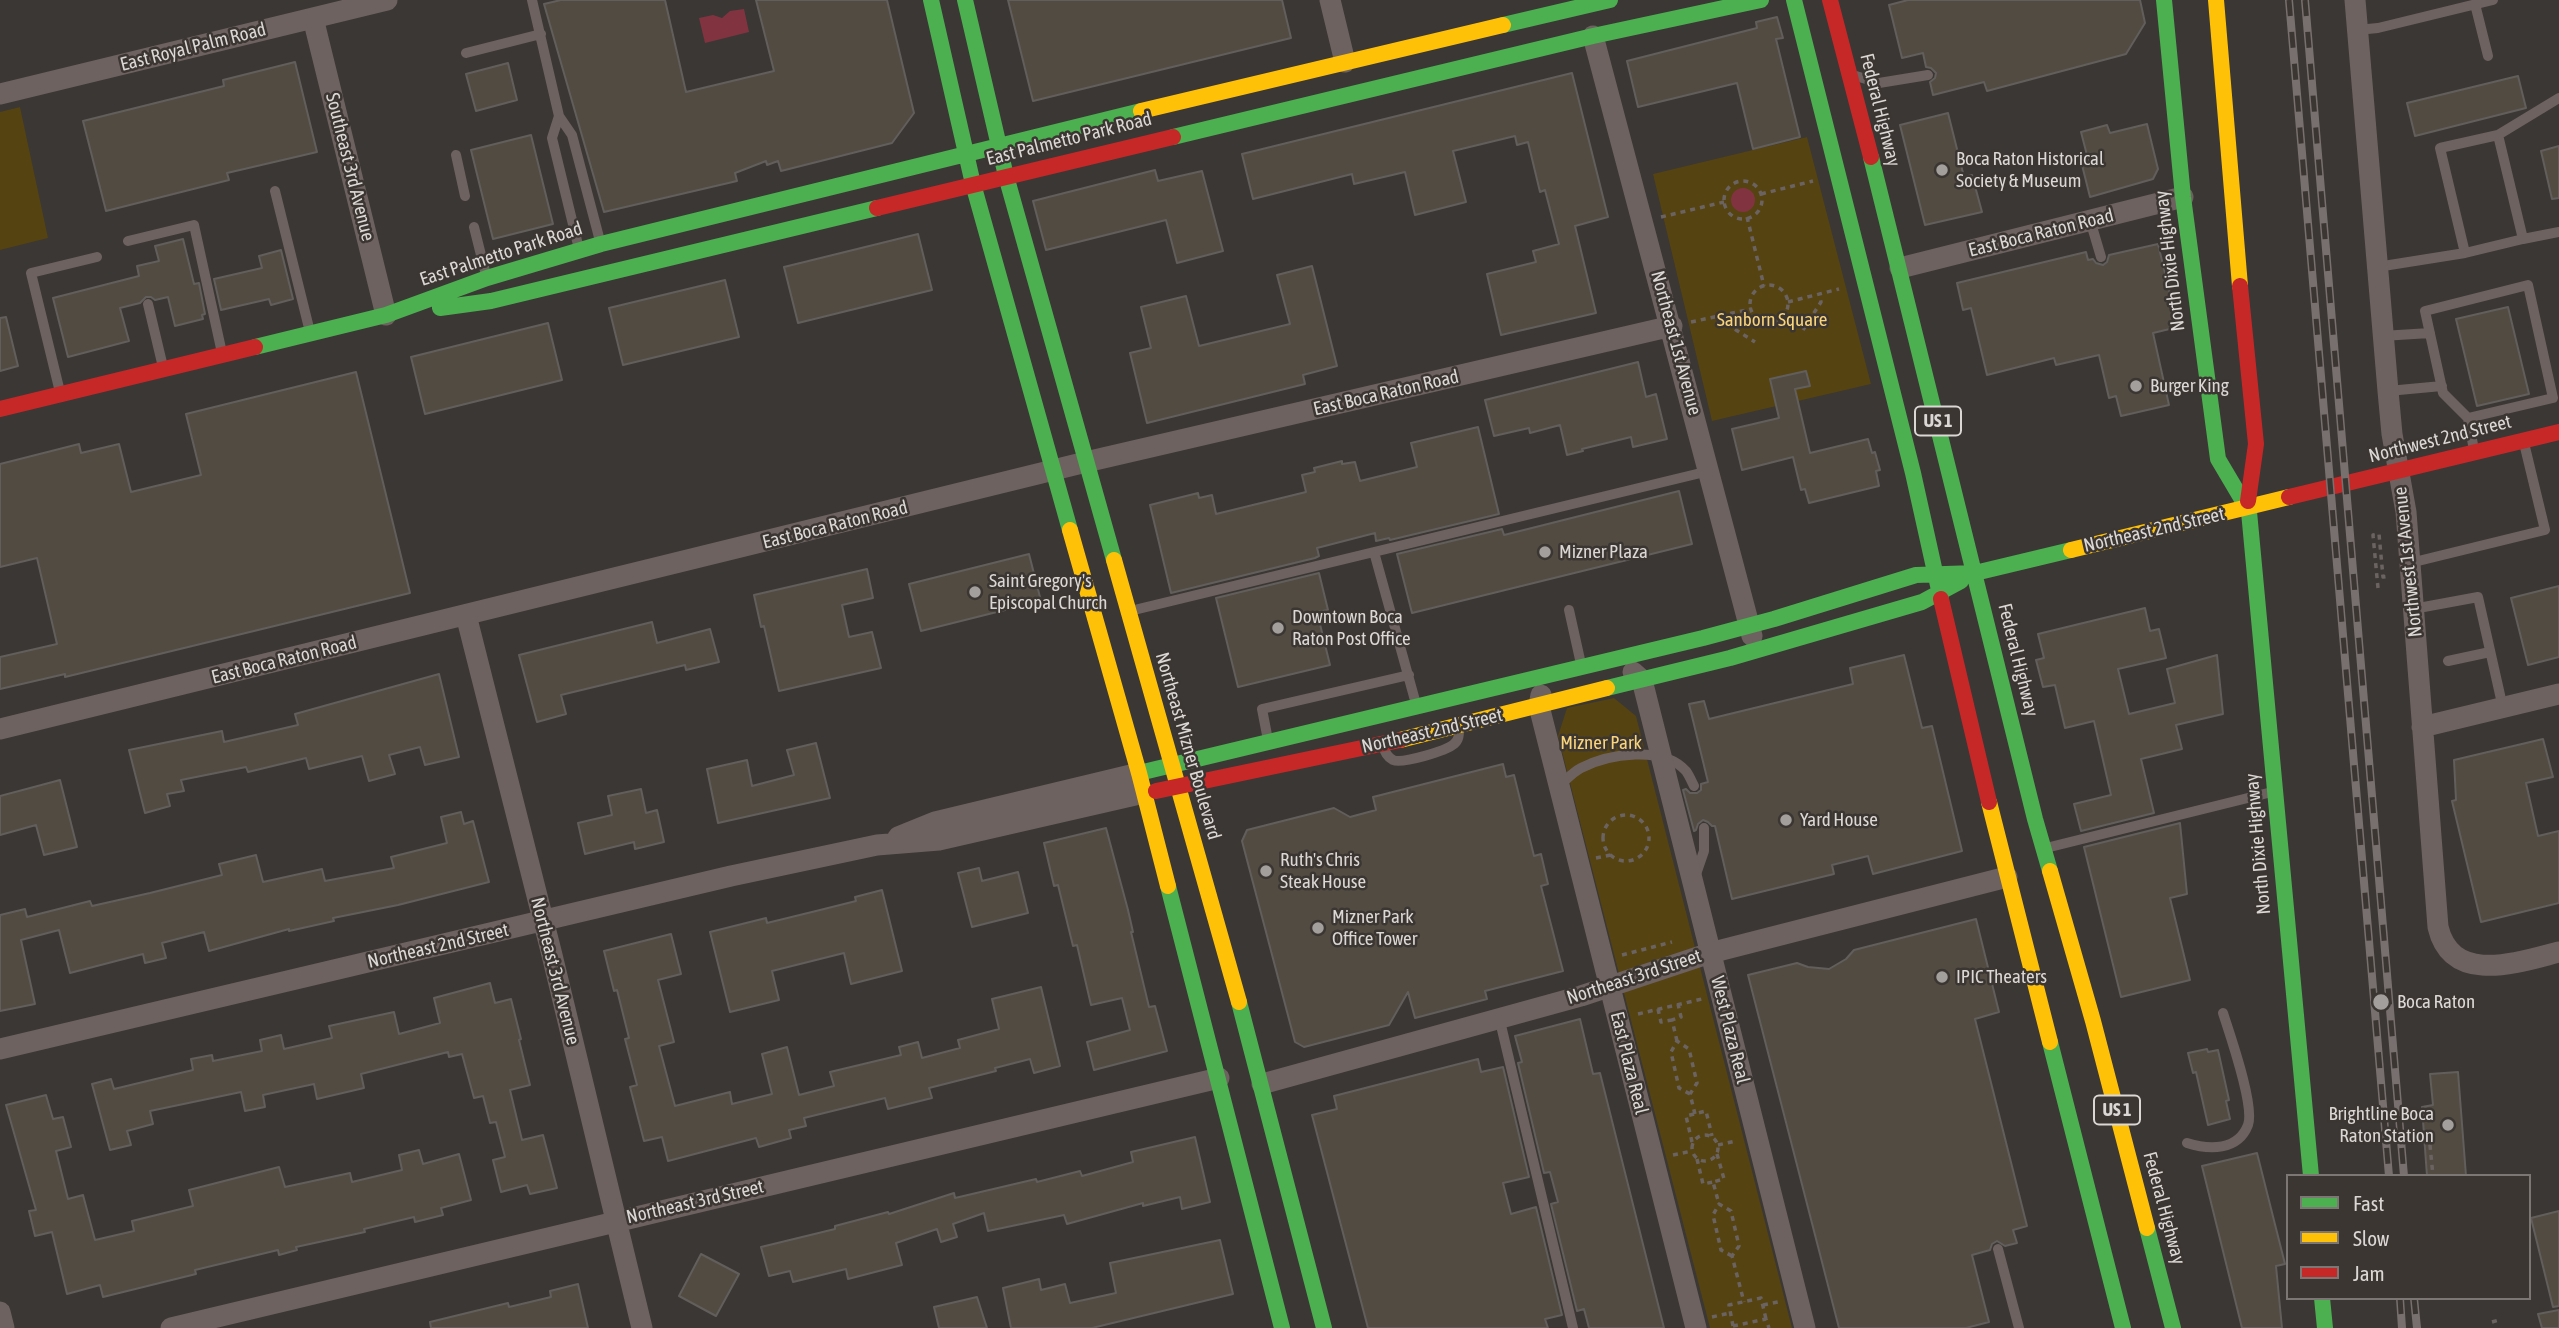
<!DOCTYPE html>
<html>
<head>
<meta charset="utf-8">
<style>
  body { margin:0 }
  #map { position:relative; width:2559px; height:1328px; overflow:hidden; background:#3a3735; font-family:"Asap Condensed",sans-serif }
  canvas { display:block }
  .legend { position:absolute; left:2286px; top:1174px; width:245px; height:126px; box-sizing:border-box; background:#3c3633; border:2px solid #7c7674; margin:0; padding:9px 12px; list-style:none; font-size:21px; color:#dbd7d5 }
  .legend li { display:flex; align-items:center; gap:14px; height:35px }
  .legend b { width:35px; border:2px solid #7c7674 }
</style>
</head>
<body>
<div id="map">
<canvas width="2559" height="1328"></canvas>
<ul class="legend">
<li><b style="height:9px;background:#4caf50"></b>Fast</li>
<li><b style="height:9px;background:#ffc107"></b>Slow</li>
<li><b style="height:9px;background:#c62828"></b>Jam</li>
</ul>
</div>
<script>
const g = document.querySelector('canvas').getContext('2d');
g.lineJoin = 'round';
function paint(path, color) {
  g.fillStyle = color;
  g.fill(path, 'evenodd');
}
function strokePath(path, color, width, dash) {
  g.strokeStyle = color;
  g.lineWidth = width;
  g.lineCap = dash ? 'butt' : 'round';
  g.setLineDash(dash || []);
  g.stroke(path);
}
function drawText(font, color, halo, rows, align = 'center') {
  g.font = font + ' "Asap Condensed",sans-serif';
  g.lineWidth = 5;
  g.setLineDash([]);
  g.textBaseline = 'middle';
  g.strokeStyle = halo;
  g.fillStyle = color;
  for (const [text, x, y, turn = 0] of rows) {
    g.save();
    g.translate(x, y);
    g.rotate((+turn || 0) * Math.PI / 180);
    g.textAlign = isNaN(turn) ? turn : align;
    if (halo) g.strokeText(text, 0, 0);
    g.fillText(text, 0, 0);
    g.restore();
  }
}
const green = new Path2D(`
  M20,107L48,238L0,250V112Z
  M1807,137L1871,384L1712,421L1653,174Z
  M1614,698L1636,716L1792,1328H1710L1558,736L1567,708Z`);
const water = new Path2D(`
  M744,9L749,32L705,43L699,18L713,15L722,18L730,11Z
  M1731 200a12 12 0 1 1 24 0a12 12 0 1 1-24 0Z`);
const building = new Path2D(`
  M561,0H665L686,92L774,71L756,0H887L914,113L892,143L781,171L778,161L767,165L766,161L735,173L737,181L604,212L544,4Z
  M1008,0H1282L1291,38L1033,101Z
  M1908,0H2140L2145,23L2126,54L1987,91L1984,82L1933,95L1930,82L1935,78L1936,73L1931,68L1926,67L1923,53L1902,58L1889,5Z
  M1777,17L1783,38L1776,39L1800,137L1753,149L1737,83L1638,107L1627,61L1757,28L1756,22Z
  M295,62L317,152L227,173L229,180L106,211L83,121L224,86L223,80Z
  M508,63L517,100L476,111L466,74Z
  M1572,73L1608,217L1575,226L1596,313L1501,335L1487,274L1536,262L1533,251L1559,244L1545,190L1540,192L1528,142L1517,145L1515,136L1453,151L1466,202L1415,215L1405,172L1354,184L1352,174L1253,199L1242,154Z
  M2518,76L2526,108L2415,136L2407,103Z
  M1948,113L1964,177L1972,175L1982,212L1925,225L1900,125Z
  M2147,124L2158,169L2153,179L2090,197L2082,165L2089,163L2081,132L2107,125L2110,133Z
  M531,135L553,224L493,239L471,150Z
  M2559,146V198L2552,199L2541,151Z
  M1155,170L1158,181L1202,171L1223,251L1177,263L1166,220L1046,250L1033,201Z
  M918,234L932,290L798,323L784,267Z
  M183,239L194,284L199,283L205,314L202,315L203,319L175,326L168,297L155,300L151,297H146L140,303L120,308L129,341L68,357L53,298L139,276L137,266L159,261L155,246Z
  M2158,244L2178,327L2153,333L2169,405L2121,416L2116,396L2109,398L2099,355L2056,365L2054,358L1987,375L1971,308L1963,310L1957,283L2086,252L2088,260L2093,259L2096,263L2103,265L2107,262L2109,255Z
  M281,250L293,299L271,305L269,299L221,310L214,279L262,268L259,256Z
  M1312,266L1337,366L1303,375L1305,384L1147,423L1130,353L1151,348L1141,307L1186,296L1199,346L1290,324L1277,275Z
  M725,280L739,337L623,365L609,308Z
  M2508,307L2529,394L2477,406L2456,319Z
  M6,317L18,366L0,371V318Z
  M548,323L562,380L425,414L411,357Z
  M1638,362L1646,397L1656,394L1667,439L1633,447L1631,437L1582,449L1583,451L1567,455L1560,425L1530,433L1529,428L1494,436L1485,400Z
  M1806,371L1810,386L1795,389L1810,453L1868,439L1872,453L1875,452L1880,470L1876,471L1879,486L1809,503L1805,489L1801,490L1793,457L1742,470L1732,429L1779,418L1770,379Z
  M356,372L410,593L65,677V674L0,689V657L57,644L37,558L0,567V464L79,444L81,453L119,444L131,492L201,475L186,414Z
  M1478,427L1499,514L1390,540L1389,538L1376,541L1375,533L1317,548L1319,556L1315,558L1171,593L1150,505L1198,493L1199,498L1212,495L1216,514L1306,492L1302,475L1315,472L1314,468L1342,461V464L1355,462L1360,481L1417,467L1411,443Z
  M1679,491L1692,544L1412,613L1397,554L1502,529L1504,535Z
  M1029,554L1041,601L921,631L909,584Z
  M867,569L873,598L842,605L849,637L872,632L881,668L779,691L764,626L761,627L754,595Z
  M1319,573L1328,610L1317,612L1330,665L1238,687L1216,598Z
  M2559,586V657L2528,665L2511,598Z
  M2145,608L2150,631L2159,629L2166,658L2118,669L2129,714L2175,703L2167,669L2217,655L2223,714L2176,725L2182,749L2141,759L2154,813L2081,831L2074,804L2111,795L2094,721L2065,728L2055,685L2043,687L2036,660L2044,658L2038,634Z
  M652,622L657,643L710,629L719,662L686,670L685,665L561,695L566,714L537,722L519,655Z
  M1904,655L1922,728L1932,726L1962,851L1873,874L1868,856L1832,865L1834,874L1732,899L1715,826H1712L1708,822L1703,820L1698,824L1696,830L1694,831L1683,790L1686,789L1690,793H1697L1701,790V784L1708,782L1689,704L1704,701L1709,719L1853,684L1850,668Z
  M439,674L459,757L425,765L420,747L389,755L395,774L369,781L362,756L309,769L306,758L248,772L246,767L181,780L184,791L167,794L170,806L145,813L129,750L222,731L224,742L298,725L295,714Z
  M2543,739L2553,777L2526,783L2538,836L2559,831V903L2481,922L2452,801L2456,800L2454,760Z
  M816,743L830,798L718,823L707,769L747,760L752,786L794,775L787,750Z
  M1503,764L1506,777L1514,775L1534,856L1541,854L1548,884L1541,886L1563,971L1485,991L1487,999L1415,1018L1408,992L1389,1025L1304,1047L1295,1042L1242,841L1247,830L1334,808L1350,817L1376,810L1373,797Z
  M60,780L77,847L44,855L36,825L0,835V796Z
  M641,789L646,813L657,810L664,842L635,849L634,842L585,854L578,823L612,815L608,796Z
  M461,812L464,824L473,821L489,882L398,905L333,918L334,921L289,931V929L209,951L204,932L162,943L166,958L145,963L143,954L70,973L59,930L21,940L35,1004L0,1011V915L25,909L27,917L90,901L92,906L150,893L222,875L219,864L256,855L263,882L322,869L325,881L394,868L391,857L447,843L441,817Z
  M2180,823L2187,894L2170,898L2190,980L2121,997L2084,847Z
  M1106,828L1128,910L1133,932H1131L1149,1007L1155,1006L1167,1051L1094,1070L1087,1042L1130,1030L1122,998L1091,1005L1077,945L1073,946L1058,885L1054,886L1044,843Z
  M979,868L982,881L1018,872L1028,913L972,927L958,873Z
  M882,890L902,971L851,984L844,953L772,971L779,1000L730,1012L710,932L766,918L767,923L816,911L856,901L855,897Z
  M1976,919L1999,1012L1975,1019L2027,1226L2013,1230L2017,1243L2005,1246L1997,1241L1992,1244L1990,1250L1972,1255L1989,1322L1966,1328H1839L1748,975L1797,963L1808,967L1829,969L1846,959L1854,950Z
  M671,934L681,974L658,980L674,1042L659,1046L675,1106L730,1092L732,1104L772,1094L762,1054L787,1047L799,1095L834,1086L830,1072L901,1055L899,1047L918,1042L922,1058L960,1048L958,1040L999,1029L992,999L1041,987L1060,1066L1034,1073L1030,1059L995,1068L996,1071L929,1088L932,1098L888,1109L885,1098L804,1118L806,1126L789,1130L791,1138L759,1147L756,1138L668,1161L662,1137L644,1141L630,1087L637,1085L625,1039L629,1038L617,990L614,991L604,951Z
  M490,983L495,1003L511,999L521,1039L519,1040L530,1085L510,1090L522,1140L543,1135L557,1188L530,1194L527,1185L501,1192L493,1160L505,1157L496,1122L490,1123L483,1096L474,1098L462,1054L449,1057L448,1052L361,1074L364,1088L317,1099L314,1084L263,1095L265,1107L245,1111L241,1092L150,1111L153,1124L127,1131L131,1145L110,1150L92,1084L111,1079L114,1089L193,1070L191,1059L212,1055L213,1061L262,1051L260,1040L281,1035L284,1049L332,1038L329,1026L394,1012L399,1034L440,1023L434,998Z
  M1580,1019L1593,1074L1600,1073L1664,1328H1589L1584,1309L1577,1311L1551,1204L1558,1202L1550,1172L1544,1173L1518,1063L1522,1062L1515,1036Z
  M2207,1049L2208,1052L2218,1050L2229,1100L2226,1101L2230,1119L2208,1125L2196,1072L2193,1073L2188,1053Z
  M1478,1059L1481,1072L1503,1067L1529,1177L1503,1183L1511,1214L1536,1207L1562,1315L1545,1319L1548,1328H1368L1312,1115L1337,1109L1334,1096Z
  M2458,1072L2466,1176H2427L2422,1107L2433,1105L2430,1074Z
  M46,1095L53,1119L63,1117L71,1147L56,1151L68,1199L83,1195L95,1240L134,1231L132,1221L193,1206L189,1190L279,1167L285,1187L350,1173L352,1182L402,1170L399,1155L419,1150L423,1164L459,1154L471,1200L441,1208L443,1215L415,1222L414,1217L364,1229L365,1232L296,1247L297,1250L279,1255L278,1250L195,1270L196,1274L103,1297L100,1285L67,1294L52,1232L35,1236L29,1211L36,1210L6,1105Z
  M1195,1137L1210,1202L1182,1209L1180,1197L1143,1206V1203L1067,1224L1064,1215L988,1231L984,1213L953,1224L957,1237L941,1242L937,1229L896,1243L902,1265L848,1279L846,1269L793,1282L790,1271L769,1276L761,1247L835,1229V1226L888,1212L889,1214L954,1193L955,1198L1036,1179L1037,1182L1080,1171L1082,1176L1133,1162L1131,1152Z
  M2257,1153L2285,1264L2276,1266L2282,1328H2242L2202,1166Z
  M2559,1211V1306L2553,1307L2531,1218Z
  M1220,1240L1233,1294L1092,1328H1011L1003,1288L1039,1279L1041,1290L1065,1284L1070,1303L1116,1293L1110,1263Z
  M701,1254L739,1274L716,1316L679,1296Z
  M578,1284L588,1328H431L430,1322L508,1303L509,1307L551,1297L550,1291Z
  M977,1297L987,1328H939L934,1307Z
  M2559,1310V1328H2542L2538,1314Z`);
const path = new Path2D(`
  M1724 200a19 19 0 1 1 38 0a19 19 0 1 1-38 0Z
  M1761,194L1813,181
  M1661,217L1724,202
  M1747,217L1764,286
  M1750 304a19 19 0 1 1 38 0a19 19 0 1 1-38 0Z
  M1788,302L1839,289
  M1723,315L1725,323L1755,342
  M1691,322L1751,309
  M1803,330L1821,302L1819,294
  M2378,588L2373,535L2379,534L2383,577L2390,576
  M1603 838a23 23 0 1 1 46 0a23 23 0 1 1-46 0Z
  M1596,858L1611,855
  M1622,955L1672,942
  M1658,1009L1661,1022L1672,1020
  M1638,1014L1702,999
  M1677,1041L1672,1020L1681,1017L1678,1004
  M1690,1094L1679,1088L1671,1052L1677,1041L1689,1049L1697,1083L1690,1094L1695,1114
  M1692 1148a13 13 0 1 1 26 0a13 13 0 1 1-26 0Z
  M2429,1135L2433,1176
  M1692,1142L1686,1116L1706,1111L1712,1136
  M1718,1145L1736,1141
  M1717,1154L1724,1179L1713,1182L1719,1204
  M1673,1155L1692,1151
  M1697,1159L1703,1184L1713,1182
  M1732,1256L1721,1250L1713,1215L1719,1204L1731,1211L1739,1246L1732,1256L1744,1302
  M1763,1305L1778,1302
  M1712,1317L1730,1313
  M2492,1322L2499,1320
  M1733,1326L1729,1305L1761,1298L1766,1319
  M1733,1326L1766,1319L1769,1328`);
const lane = new Path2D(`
  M532,0L559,116L572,135L600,241
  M2475,4L2488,56
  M2357,30L2378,28L2493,0
  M466,53L541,34
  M1856,76L1879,83L1928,75
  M559,116L552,138L579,249
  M2498,135L2523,239L2465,253L2440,148L2498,135L2559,98
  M456,155L465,196
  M275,191L310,332
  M2090,220L2101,257
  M474,227L486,275
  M2523,239L2559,232
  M128,241L194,225L222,353
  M2377,267L2465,253
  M148,304L163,367
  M2382,336L2430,333
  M2388,391L2442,386
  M60,392L31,273L97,257
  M2468,418L2443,393L2425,311L2528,285L2553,398L2468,418L2474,450
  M1374,552L1416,704
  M2410,563L2545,530L2524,443
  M2413,609L2478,597L2503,708
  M1569,610L1581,664
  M1130,611L1709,471
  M2448,661L2490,652
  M1268,740L1262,709L1409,675
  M1383,746C1385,752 1387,757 1393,760C1402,764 1446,751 1454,744C1459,740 1459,735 1459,728
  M1559,786C1566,780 1573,772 1581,768C1608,754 1663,745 1686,771C1689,775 1692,782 1694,786
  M2050,847L2272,792
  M1695,877L1704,851V828
  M1499,1017L1573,1328
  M2187,1143C2209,1150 2238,1151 2248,1125C2255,1106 2230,1035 2223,1013
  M1998,1249L2019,1328`);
const street = new Path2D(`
  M1330,0L1345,62
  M2355,0L2388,391L2392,434L2406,512L2438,927C2452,986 2519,962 2559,952
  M313,18L386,315
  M1593,36L1752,636
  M0,94L387,0
  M1900,268L2183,197
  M466,615L552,955L642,1328
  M1633,672L1642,680L1805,1328
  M1541,695L1539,706L1696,1328
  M2422,727L2559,694
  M0,729L1086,462L1672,326
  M898,837L935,822L1139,773
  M0,1049L731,876L877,845L939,840L1144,793
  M1262,1084L1581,996L1710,953L2007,877
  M0,1312L4,1328
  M171,1328L1219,1078`);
const fast = new Path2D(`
  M931,0L973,184L1070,530
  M965,0L1006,176L1114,560
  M1794,0L1913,473L1941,599
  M2164,0L2183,197L2218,459L2247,508
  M1503,25L1610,0
  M1173,137L1593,36L1761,0
  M1871,157L2035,819L2050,871
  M440,308L491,301L877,208
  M255,347L386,315L487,278L601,244L1141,111
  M2248,501L2311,1176
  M1607,688L1730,658L1922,602L1961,581
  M1139,773L1703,638L1774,619L1916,575L1975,573L2071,550
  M1168,886L1282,1328
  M1239,1002L1324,1328
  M2050,1042L2123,1328
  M2147,1228L2173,1328
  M2322,1298L2325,1328`);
const slow = new Path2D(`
  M2216,0L2240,286
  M1141,111L1503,25
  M1070,530L1139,773L1168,886
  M2071,550L2289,497
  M1114,560L1239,1002
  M1400,740L1607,688
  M1989,802L2050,1042
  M2050,871L2093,1021L2147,1228`);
const jam = new Path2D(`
  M1830,0L1871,157
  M877,208L1173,137
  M2240,286L2256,444L2248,501
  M0,409L255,347
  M2289,497L2559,432
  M1941,599L1989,802
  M1156,791L1400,740`);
const rail = new Path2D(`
  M2289,0L2389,1176
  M2305,0L2404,1176
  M2400,1298L2402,1328
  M2414,1298L2417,1328`);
const markers = [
  [1942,170,7,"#a39f9d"],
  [2136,386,7,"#a39f9d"],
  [1545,552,7,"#a39f9d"],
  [975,592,7,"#a39f9d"],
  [1278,628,7,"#a39f9d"],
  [1786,820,7,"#a39f9d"],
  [1266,871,7,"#a39f9d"],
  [1318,928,7,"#a39f9d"],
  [1942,977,7,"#a39f9d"],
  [2381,1002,9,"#a39f9d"],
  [2448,1125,7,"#a39f9d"]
];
const shields = [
  [1938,421,46],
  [2117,1110,46]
];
const shieldNames = [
  ["US 1",1938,421],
  ["US 1",2117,1110]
];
const streetNames = [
  ["East Royal Palm Road",193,47,-14],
  ["Federal Highway",1880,110,76],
  ["East Palmetto Park Road",1069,139,-14],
  ["Southeast 3rd Avenue",350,167,76],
  ["East Boca Raton Road",2041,233,-14],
  ["East Palmetto Park Road",501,254,-18],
  ["North Dixie Highway",2170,261,-97],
  ["Northeast 1st Avenue",1676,343,75],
  ["East Boca Raton Road",1386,393,-13],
  ["Northwest 2nd Street",2440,439,-14],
  ["East Boca Raton Road",835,525,-14],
  ["Northeast 2nd Street",2154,530,-13],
  ["Northwest 1st Avenue",2408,562,-96],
  ["East Boca Raton Road",284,660,-14],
  ["Federal Highway",2018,660,76],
  ["Northeast 2nd Street",1432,731,-13],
  ["Northeast Mizner Boulevard",1188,746,74],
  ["North Dixie Highway",2258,844,-95],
  ["Northeast 2nd Street",438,946,-13],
  ["Northeast 3rd Avenue",555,971,76],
  ["Northeast 3rd Street",1634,977,-18],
  ["West Plaza Real",1730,1030,76],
  ["East Plaza Real",1629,1063,76],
  ["Northeast 3rd Street",695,1202,-13],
  ["Federal Highway",2164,1208,75]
];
const poiNames = [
  ["Boca Raton Historical",1956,159],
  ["Society & Museum",1956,181],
  ["Burger King",2150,386],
  ["Mizner Plaza",1559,552],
  ["Saint Gregory's",989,581],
  ["Episcopal Church",989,603],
  ["Downtown Boca",1292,617],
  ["Raton Post Office",1292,639],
  ["Yard House",1800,820],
  ["Ruth's Chris",1280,860],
  ["Steak House",1280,882],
  ["Mizner Park",1332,917],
  ["Office Tower",1332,939],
  ["IPIC Theaters",1956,977],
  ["Boca Raton",2397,1002],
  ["Brightline Boca",2434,1114,"right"],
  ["Raton Station",2434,1136,"right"]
];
const parkNames = [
  ["Sanborn Square",1772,320],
  ["Mizner Park",1601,743]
];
paint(green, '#554311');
paint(water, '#813440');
paint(building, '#514b42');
strokePath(building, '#625e5c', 2);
strokePath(path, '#6b6361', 3.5, [5, 5]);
strokePath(lane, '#6d625f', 10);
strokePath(street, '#6d625f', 21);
strokePath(fast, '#4caf50', 16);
strokePath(slow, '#ffc107', 16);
strokePath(jam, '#c62828', 16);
strokePath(rail, '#78706e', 8);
strokePath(rail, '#3c3633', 5, [16]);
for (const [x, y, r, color] of markers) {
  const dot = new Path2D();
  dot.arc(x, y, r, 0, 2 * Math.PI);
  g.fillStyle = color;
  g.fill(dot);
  strokePath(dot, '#3c3633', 2.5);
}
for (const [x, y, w] of shields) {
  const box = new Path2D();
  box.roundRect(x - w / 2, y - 14.5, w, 29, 5);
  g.fillStyle = '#3c3633';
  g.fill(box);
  strokePath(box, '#dbd7d5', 2);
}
drawText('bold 18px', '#dbd7d5', null, shieldNames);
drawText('19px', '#dbd7d5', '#3c3633', streetNames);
drawText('19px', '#dbd7d5', '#3c3633', poiNames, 'left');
drawText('19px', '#f9d47a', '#3c3633', parkNames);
</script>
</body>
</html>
